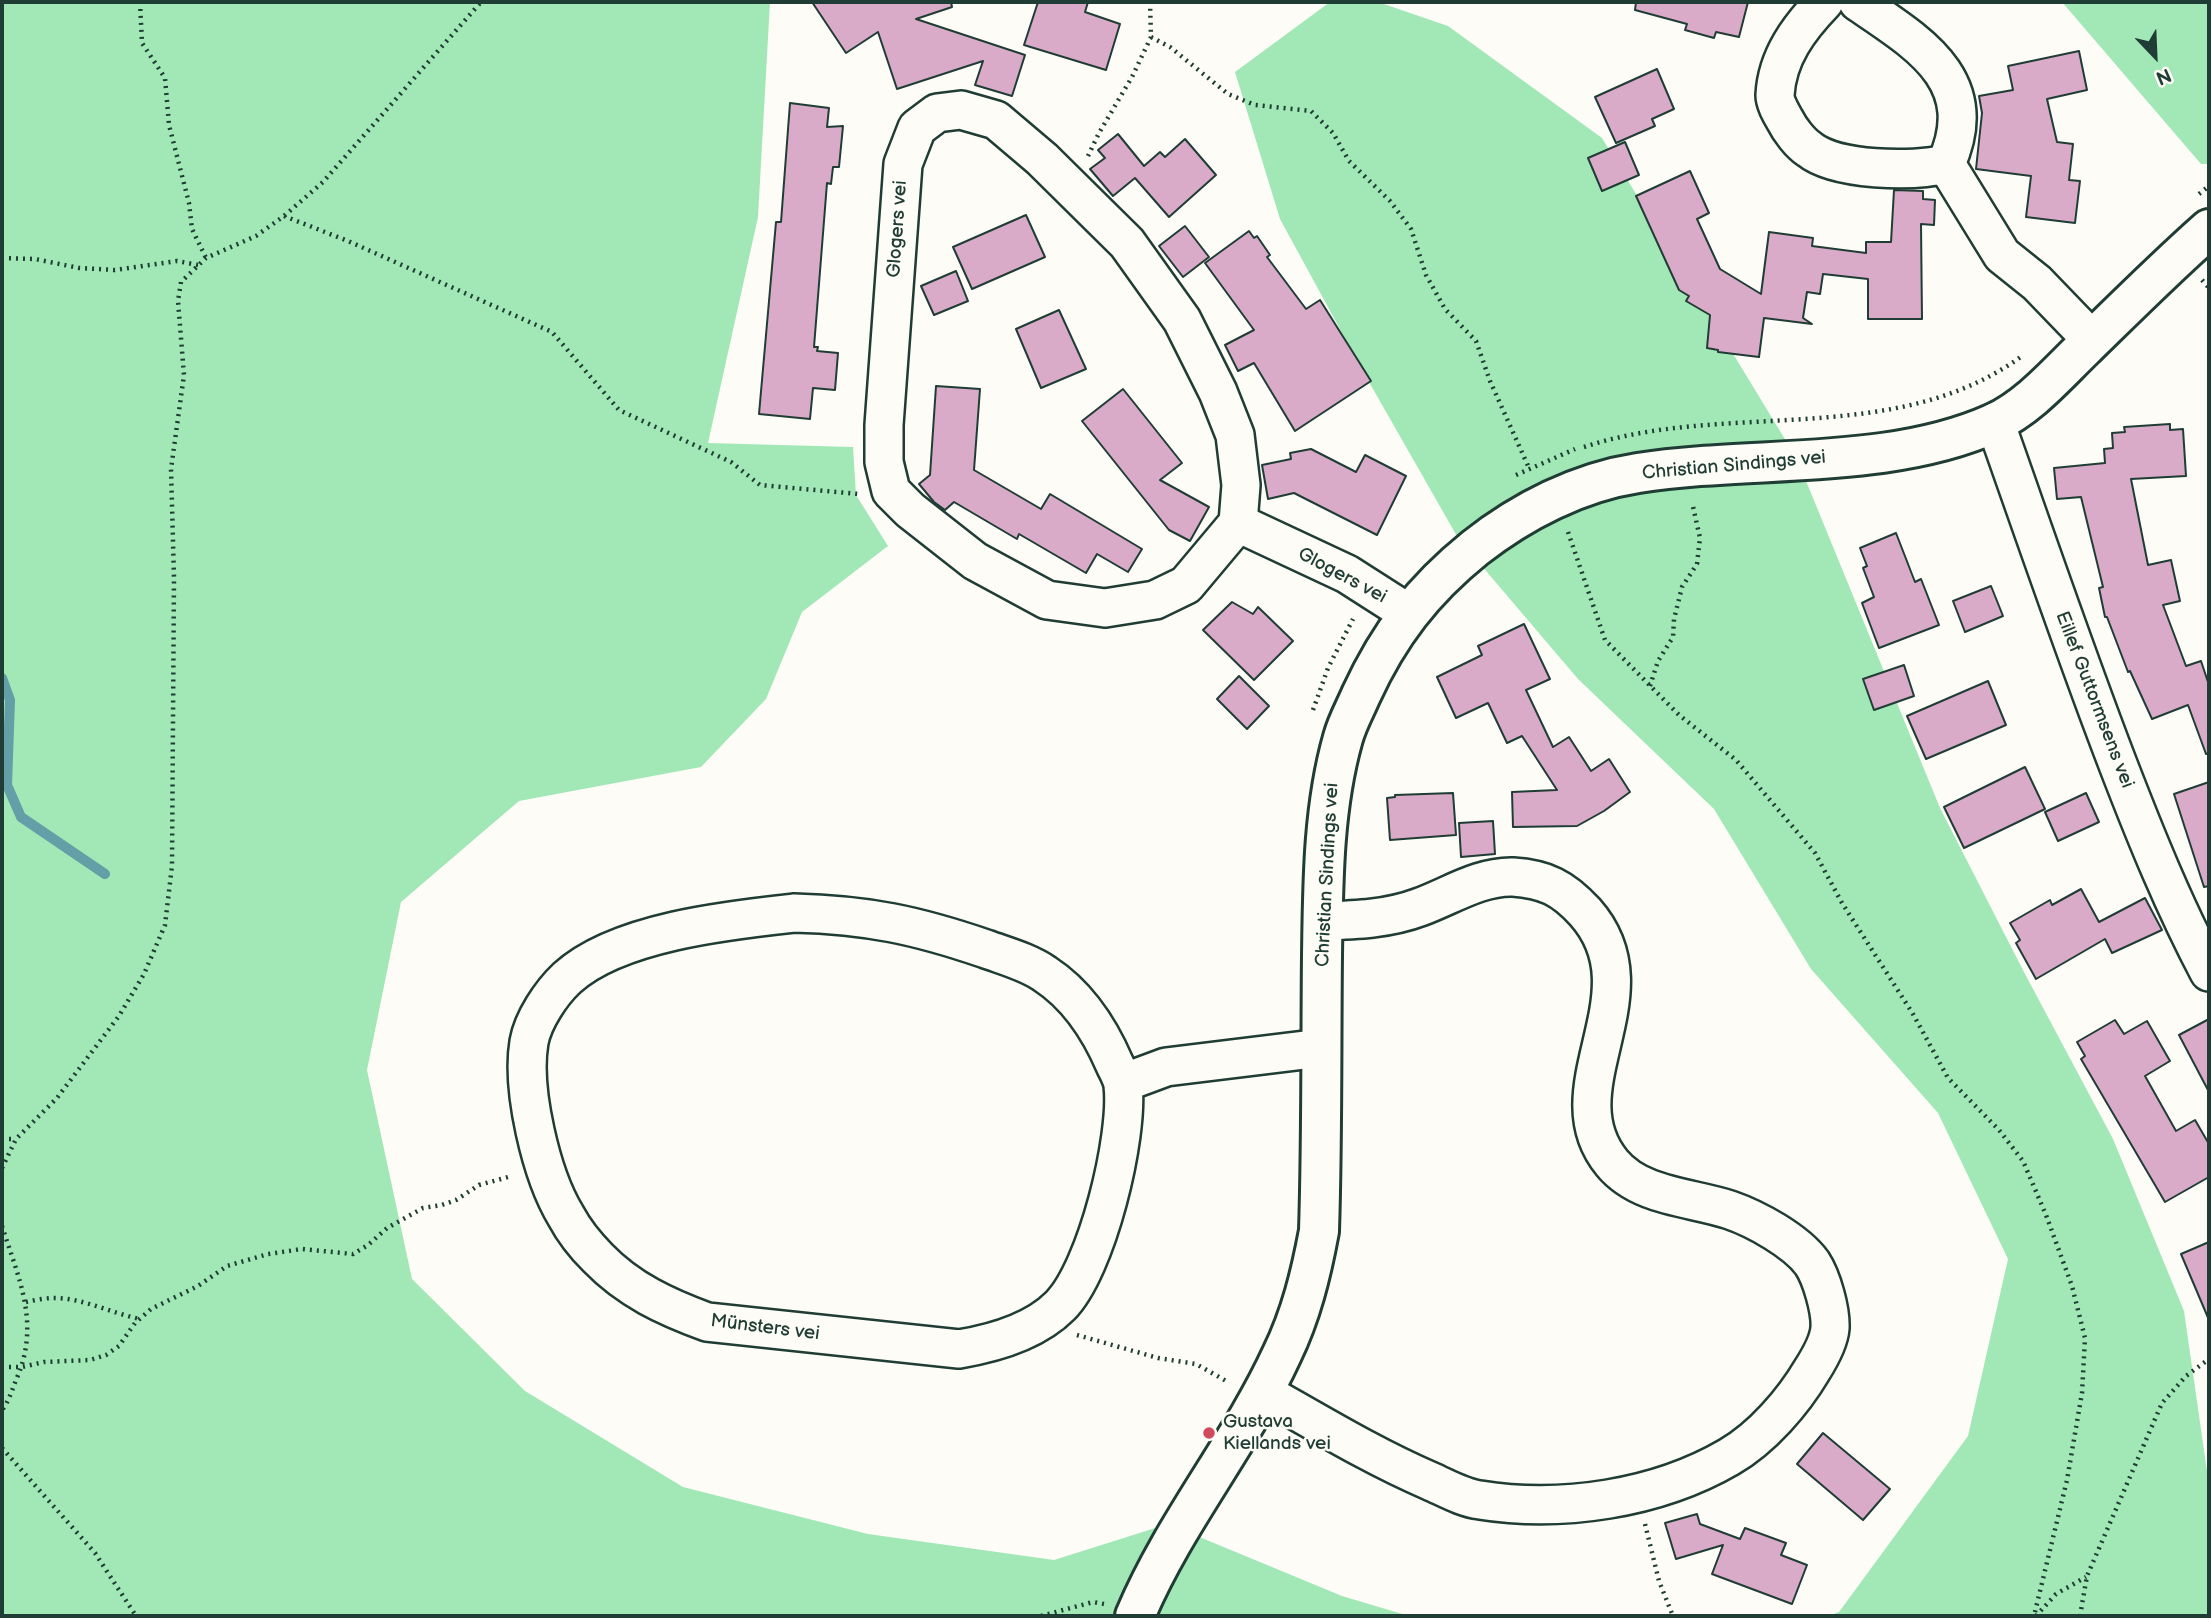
<!DOCTYPE html>
<html>
<head>
<meta charset="utf-8">
<style>
  body { margin:0 }
  #map { position:relative; width:2211px; height:1618px; overflow:hidden; background:#fdfcf7; font-family:"Balsamiq Sans",sans-serif }
  canvas { display:block }
  .frame { position:absolute; inset:0; border:4px solid #1f3d34; pointer-events:none }
  .north { position:absolute; left:2120px; top:21px; width:70px; height:70px; -webkit-text-stroke:5px #fdfcf7; paint-order:stroke; rotate:157deg; font-size:19px; font-weight:700; line-height:28px; text-align:center; color:#1f3d34 }
  .north::after { content:''; display:block; margin:auto; width:24px; height:32px; background:#1f3d34; clip-path:polygon(50% 0,100% 100%,50% 72%,0 100%) }
</style>
</head>
<body>
<div id="map">
<canvas width="2211" height="1618"></canvas>
<div class="frame"></div>
<div class="north">N</div>
</div>
<script>
const g = document.querySelector('canvas').getContext('2d');
g.lineJoin = 'round';
function paint(path, color) {
  g.fillStyle = color;
  g.fill(path, 'evenodd');
}
function strokePath(path, color, width, dash) {
  g.strokeStyle = color;
  g.lineWidth = width;
  g.lineCap = dash ? 'butt' : 'round';
  g.setLineDash(dash || []);
  g.stroke(path);
}
function drawText(font, color, halo, rows, align = 'center') {
  g.font = font + ' "Balsamiq Sans",sans-serif';
  g.lineWidth = 5;
  g.setLineDash([]);
  g.textBaseline = 'middle';
  g.strokeStyle = halo;
  g.fillStyle = color;
  for (const [text, x, y, turn = 0] of rows) {
    g.save();
    g.translate(x, y);
    g.rotate((+turn || 0) * Math.PI / 180);
    g.textAlign = isNaN(turn) ? turn : align;
    if (halo) g.strokeText(text, 0, 0);
    g.fillText(text, 0, 0);
    g.restore();
  }
}
const green = new Path2D(`
  M2,2H770L758,217L708,443L853,447L856,495L888,546L802,612L766,699L701,767L519,801L401,902L367,1070L412,1279L525,1391L683,1487L868,1534L1054,1560L1168,1524L1342,1596L1409,1616H2Z
  M1330,2H1378L1448,26L1602,138L1797,459L1940,808L2025,974L2113,1139L2184,1311L2209,1485V1616H1829L1839,1612L1968,1436L2008,1259L1938,1113L1811,969L1714,809L1578,679L1458,538L1365,375L1280,219L1235,72Z
  M2062,2H2209V164H2201Z`);
const stream = new Path2D(`
  M2,678L10,700L7,785L21,817L105,874`);
const building = new Path2D(`
  M812,2H951L952,7L916,19L1025,55L1012,96L975,85L983,61L897,89L878,32L846,53Z
  M1038,2H1088L1085,12L1120,24L1106,70L1024,45Z
  M1636,2H1748L1739,37L1716,32L1714,38L1685,30L1687,24L1635,10Z
  M2079,51L2087,90L2047,99L2057,142L2073,144L2069,180L2080,181L2075,223L2026,217L2031,176L1976,169L1982,113L1979,96L2013,90L2008,66Z
  M1657,69L1674,109L1652,119L1655,126L1616,143L1595,97Z
  M790,103L829,108L827,127L843,126L839,167H833L831,184L827,183L814,347H818L817,351L838,353L835,390L813,388L810,419L759,414L776,222H781Z
  M1118,134L1144,166L1160,152L1165,157L1185,139L1216,175L1169,217L1135,178L1113,196L1090,169L1105,158L1098,150Z
  M1625,142L1639,175L1602,191L1588,158Z
  M1690,171L1709,213L1697,219L1720,269L1761,294L1769,232L1813,238L1812,246L1866,253V242H1891L1894,190L1923,191V199L1935,200L1934,225L1921,224L1922,319H1868V279L1823,274L1820,294L1807,292L1803,318L1812,324L1764,318L1759,357L1718,352V350L1707,348L1710,315L1686,301L1689,296L1679,290L1636,196Z
  M1026,215L1045,257L972,289L953,247Z
  M1185,226L1209,257L1183,277L1159,246Z
  M1249,231L1254,238L1257,236L1270,255L1267,257L1306,309L1320,300L1371,381L1295,431L1254,363L1238,371L1225,345L1254,330L1205,263Z
  M956,271L968,301L934,315L921,286Z
  M1059,310L1086,369L1041,388L1016,329Z
  M936,386L980,389L974,470L1041,509L1050,494L1142,549L1128,572L1097,554L1086,573L1019,534L1017,539L954,502L945,510L934,502L919,484L930,475Z
  M1123,389L1182,463L1160,480L1209,507L1190,541L1169,530L1082,421Z
  M2170,424V430L2183,429L2186,476L2131,479L2148,565L2171,560L2180,601L2163,605L2186,666L2201,661L2209,685V753L2206,754L2188,705L2152,719L2130,671L2128,672L2107,617H2105L2099,588L2103,587L2081,497L2057,499L2054,468L2105,463L2104,449L2113,448L2112,433L2125,432L2124,427Z
  M1311,449L1356,472L1365,455L1406,476L1377,535L1294,493L1268,499L1262,465L1291,459L1290,453Z
  M1896,533L1915,582L1921,579L1939,625L1879,648L1862,603L1874,597L1863,568L1867,566L1860,548Z
  M1991,586L2003,616L1965,632L1953,601Z
  M1232,602L1253,614L1258,607L1293,641L1254,680L1203,630Z
  M1524,624L1550,679L1526,690L1553,747L1569,737L1591,771L1609,759L1630,792L1604,811L1577,826L1513,827L1512,792L1557,790L1522,736L1507,743L1488,703L1456,718L1437,677L1482,655L1478,646Z
  M1904,665L1914,696L1874,710L1863,679Z
  M1239,676L1269,706L1247,729L1217,699Z
  M1988,681L2006,725L1926,759L1907,716Z
  M2025,767L2045,809L1964,848L1944,807Z
  M2209,782V886L2204,887L2174,794Z
  M1453,793L1456,835L1390,840L1387,798L1395,797V795Z
  M2086,793L2099,822L2058,841L2045,812Z
  M1493,821L1495,854L1461,857L1459,823Z
  M2081,889L2099,922L2145,898L2162,930L2112,953L2105,939L2036,979L2016,943L2020,940L2010,923L2050,900L2052,905Z
  M2209,1019V1092L2179,1035Z
  M2115,1020L2124,1034L2147,1021L2170,1061L2145,1076L2176,1131L2195,1120L2209,1144V1177L2165,1202L2081,1059L2085,1056L2077,1042Z
  M2209,1242V1320L2181,1254Z
  M1823,1433L1890,1489L1863,1520L1797,1464Z
  M1697,1514L1700,1524L1740,1539L1745,1528L1786,1543L1781,1555L1807,1565L1792,1604L1712,1574L1723,1545L1676,1559L1665,1523Z`);
const path = new Path2D(`
  M140,2L142,43L165,78L169,125L189,203L192,229L206,258
  M1151,37L1170,47L1228,94L1255,105L1311,111L1333,133L1349,161L1390,201L1411,229L1426,275L1445,309L1476,341L1490,381L1529,468
  M1088,156L1099,133L1132,77L1151,37L1150,2
  M2199,194L2209,186
  M284,216L348,241L552,332L619,410L731,462L760,485L859,494
  M2,258L35,259L79,268L115,270L177,261L198,265
  M2202,280L2209,288
  M1584,447C1726,400 1894,449 2022,356
  M1516,475L1575,449
  M1568,532L1605,640L1679,715L1736,760L1815,853L1842,903L1913,1014L1948,1078L1999,1130L2023,1161L2046,1215L2072,1286L2085,1338L2082,1393L2067,1480L2034,1616
  M1650,686L1658,661L1673,637L1674,619L1682,587L1697,564L1700,538L1692,502
  M1313,710L1328,668L1353,619
  M2,1139H16
  M2,1168L16,1139L57,1098L119,1016L144,974L165,925L172,866L174,577L171,469L184,375L178,301L181,282L206,258L256,236L284,216L323,182L481,2
  M2,1226C19,1280 41,1324 16,1380C12,1390 9,1401 2,1410
  M26,1302C35,1300 45,1298 54,1298C83,1298 111,1313 140,1319
  M1077,1335L1158,1358L1196,1364L1228,1382
  M2,1367H22L44,1362L90,1360L106,1355L119,1346L135,1323L151,1309L198,1286L227,1266L268,1254L302,1249L353,1254L368,1245L387,1228L423,1208L442,1205L456,1200L479,1185L512,1176
  M2,1448L95,1553L136,1616
  M1645,1524L1659,1581L1673,1616
  M1041,1616L1093,1602L1104,1604
  M2036,1616L2056,1594L2086,1577
  M2080,1616L2087,1576L2162,1403L2186,1376L2209,1359`);
const minor = new Path2D(`
  M1824,2C1799,28 1777,57 1775,95C1775,103 1781,113 1785,120C1790,130 1800,143 1809,149C1836,171 1913,172 1946,164L2002,255L2037,283L2092,340
  M1858,2C1918,43 1984,80 1946,164
  M961,110L996,120L1042,159L1127,243L1182,320L1218,392L1235,435L1241,485L1238,523L1186,585L1155,600L1105,608L1047,600L975,561L910,510L891,491L884,462V425L903,164L917,128L937,113Z
  M1995,422C2036,538 2075,653 2119,767C2146,837 2174,906 2209,972
  M1238,523L1347,574L1408,613
  M794,913C868,915 916,925 986,949C1005,956 1028,962 1045,974C1077,995 1100,1030 1115,1065C1118,1071 1122,1078 1123,1085C1129,1136 1097,1269 1060,1306C1034,1332 995,1343 959,1349L707,1322C666,1307 629,1290 598,1258C586,1246 574,1231 566,1216C541,1175 521,1089 529,1042C533,1020 551,993 567,978C617,932 729,920 794,913Z
  M1123,1083L1166,1067L1321,1048
  M1263,1392C1318,1423 1372,1456 1430,1481C1446,1488 1463,1498 1480,1500C1561,1513 1657,1499 1729,1457C1762,1438 1793,1402 1812,1370C1819,1359 1829,1341 1830,1328C1831,1311 1822,1278 1812,1263C1796,1241 1756,1219 1730,1210C1691,1197 1640,1197 1612,1163C1550,1088 1658,994 1585,912C1563,888 1545,879 1513,877C1480,876 1450,896 1420,907C1388,919 1356,920 1323,921`);
const tertiary = new Path2D(`
  M1135,1616C1174,1523 1240,1445 1282,1354C1301,1315 1311,1274 1319,1231C1322,1139 1321,1048 1322,956C1323,884 1323,808 1343,738C1347,723 1355,709 1361,695C1389,634 1423,590 1475,548C1522,511 1579,482 1638,473C1753,455 1887,471 1994,423C2029,407 2057,374 2084,348C2125,308 2166,267 2209,229`);
const markers = [
  [1209,1433,7,"#d1495b"]
];
const streetNames = [
  ["Glogers vei",898,229,-86],
  ["Christian Sindings vei",1734,466,-5],
  ["Glogers vei",1342,576,28],
  ["Eillef Guttormsens vei",2094,700,69],
  ["Christian Sindings vei",1328,875,-87],
  ["Münsters vei",765,1328,7]
];
const poiNames = [
  ["Gustava",1223,1422],
  ["Kiellands vei",1223,1444]
];
paint(green, '#a1e8b6');
strokePath(stream, '#649ea6', 10);
paint(building, '#daaac9');
strokePath(building, '#1f3d34', 2);
strokePath(minor, '#1f3d34', 42);
strokePath(tertiary, '#1f3d34', 44);
strokePath(path, '#1f3d34', 4.5, [2, 5]);
strokePath(minor, '#fdfcf7', 37);
strokePath(tertiary, '#fdfcf7', 38);
for (const [x, y, r, color] of markers) {
  const dot = new Path2D();
  dot.arc(x, y, r, 0, 2 * Math.PI);
  g.fillStyle = color;
  g.fill(dot);
  strokePath(dot, '#fdfcf7', 2.5);
}
drawText('19px', '#1f3d34', '#fdfcf7', streetNames);
drawText('19px', '#1f3d34', '#fdfcf7', poiNames, 'left');
</script>
</body>
</html>
